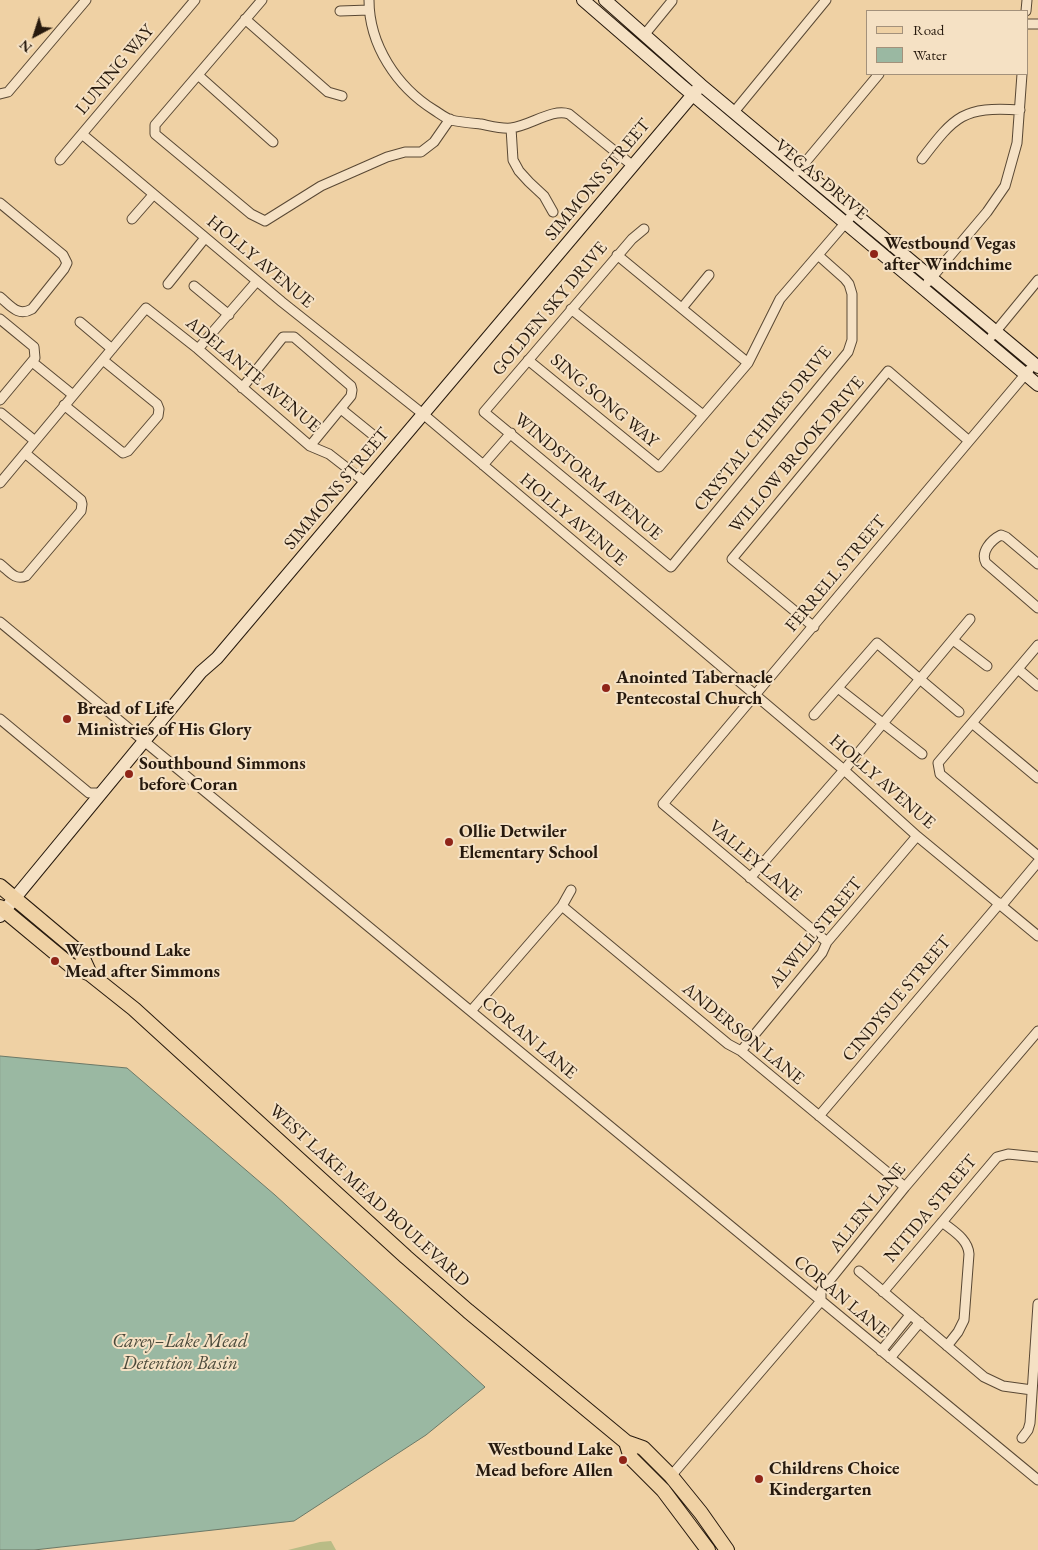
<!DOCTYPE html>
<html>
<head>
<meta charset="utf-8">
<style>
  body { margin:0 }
  #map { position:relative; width:1038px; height:1550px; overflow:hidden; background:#efd1a4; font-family:"EB Garamond",serif }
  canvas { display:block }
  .legend { position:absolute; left:866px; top:10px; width:162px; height:65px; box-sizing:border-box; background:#f5e1c4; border:1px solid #a3917b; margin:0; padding:6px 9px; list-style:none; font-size:15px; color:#271a0e }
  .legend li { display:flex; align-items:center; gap:10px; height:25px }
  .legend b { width:25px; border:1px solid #a3917b }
  .north { position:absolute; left:10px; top:10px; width:50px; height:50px; -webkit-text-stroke:4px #f5e1c4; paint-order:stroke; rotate:220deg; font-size:14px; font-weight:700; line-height:20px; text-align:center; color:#271a0e }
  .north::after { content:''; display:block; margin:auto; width:18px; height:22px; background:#271a0e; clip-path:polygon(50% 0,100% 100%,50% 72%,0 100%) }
</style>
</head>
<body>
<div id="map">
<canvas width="1038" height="1550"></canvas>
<ul class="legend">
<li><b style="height:6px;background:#efd1a4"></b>Road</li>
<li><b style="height:14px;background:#9ab8a2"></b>Water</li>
</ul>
<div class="north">N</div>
</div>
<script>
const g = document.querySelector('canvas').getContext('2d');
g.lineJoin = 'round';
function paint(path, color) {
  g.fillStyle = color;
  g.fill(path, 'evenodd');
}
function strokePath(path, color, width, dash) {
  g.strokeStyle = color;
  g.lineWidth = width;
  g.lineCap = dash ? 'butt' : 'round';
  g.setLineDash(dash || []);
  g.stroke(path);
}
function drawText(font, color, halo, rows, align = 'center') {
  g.font = font + ' "EB Garamond",serif';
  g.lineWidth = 4;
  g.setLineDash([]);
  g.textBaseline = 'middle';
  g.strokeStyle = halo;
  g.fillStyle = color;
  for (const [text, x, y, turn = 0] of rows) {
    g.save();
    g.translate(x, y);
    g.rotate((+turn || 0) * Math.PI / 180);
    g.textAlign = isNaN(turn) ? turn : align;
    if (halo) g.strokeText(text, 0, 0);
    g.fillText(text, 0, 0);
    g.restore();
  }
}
const green = new Path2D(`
  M331,1541L336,1550H288L320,1542Z`);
const water = new Path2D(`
  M0,1056L127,1068L275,1195L485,1387L426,1435L294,1521L34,1550H0Z`);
const minor = new Path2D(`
  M262,0L155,125V134L251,214L265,221L321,186L387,157L405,152H421L434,142L450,119
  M369,0C369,45 397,87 434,110C439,113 445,118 451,120C460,122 471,123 481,124C491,126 501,129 511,128C530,126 552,108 569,114L633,166
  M340,11L369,10
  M1026,11L1027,0
  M245,19L328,92L342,96
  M1027,24H1038
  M645,34L672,1
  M198,75L273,142
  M0,94L8,92L86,0
  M734,112L826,0
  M511,128L513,160L519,171L529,182L544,196L553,212
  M82,134L282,302L423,414L844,770L917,836L1038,936
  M922,159C955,116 963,106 1020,110
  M60,160L195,0
  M798,171L879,74
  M0,203L63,255L67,263L64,269L32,309C18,317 11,306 0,297
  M132,219L153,195
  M644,229L632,239L484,412L671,567L848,352L852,340V294L849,284L845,279L818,255
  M617,255L748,363
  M928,282L987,212L1005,186L1017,143L1022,74
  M168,284L205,238
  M194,286L229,315
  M682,308L709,275
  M571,309L703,415
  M0,319L34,347L35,358L0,400
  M80,322L112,349
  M992,336L1038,280
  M198,349L257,281
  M528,360L659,467L748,363L780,299L854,213
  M36,365L73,395
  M242,388L283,337H294L351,386L352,390L351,396L310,446
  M64,405L123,453L128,451L158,416L159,409L157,404L103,360
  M341,409L378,439
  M1,413L35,441
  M483,465L511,433
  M0,483L146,308L198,349L310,446L329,454L365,482
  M0,564C9,571 15,581 26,576L81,511L82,504L81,500L25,453
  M1038,564L1006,537L1001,535C991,540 980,552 986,563L1038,608
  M0,622L1038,1480
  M814,627L732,559L888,371L969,441
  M953,640L987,666
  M1038,645L938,763L940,774L1038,856
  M1018,669L1038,686
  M838,688L922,754
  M814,715L877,643L959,712
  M0,719L89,793H102
  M972,723L1038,778
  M750,878L844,770L970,619
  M1002,905L1038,862
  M562,906L728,1044L741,1051L905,1187
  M827,942L663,804L1029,370
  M471,1011L562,906L571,890
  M741,1051L822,953L827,942L917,836
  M819,1116L1000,903
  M942,1222C953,1231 968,1239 969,1254L964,1320L958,1332L947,1346
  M859,1271L984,1377L1003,1386L1032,1390
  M883,1292L997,1157L1008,1154L1038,1157
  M881,1351L910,1315
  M890,1358L920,1322
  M1022,1438L1028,1430L1030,1423L1038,1304
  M671,1476L821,1301V1291L905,1187L1038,1031`);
const secondary = new Path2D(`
  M583,0L681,85L1038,385
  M605,0L701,85L1038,367
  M0,916L201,672L217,658L701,85`);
const primary = new Path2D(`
  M0,886L81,954L90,974
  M0,907L70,965L90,974L134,1009L406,1257L468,1311L626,1442L643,1448L671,1476L701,1513L727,1550
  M626,1442L631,1458L663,1490L708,1550`);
const markers = [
  [874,254,5,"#8f2418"],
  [606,688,5,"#8f2418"],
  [67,719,5,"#8f2418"],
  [129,774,5,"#8f2418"],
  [449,842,5,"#8f2418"],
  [55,961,5,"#8f2418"],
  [623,1460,5,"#8f2418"],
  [759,1479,5,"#8f2418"]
];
const streetNames = [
  ["LUNING WAY",115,70,-50],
  ["SIMMONS STREET",598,180,-50],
  ["VEGAS DRIVE",821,180,40],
  ["HOLLY AVENUE",260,262,40],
  ["GOLDEN SKY DRIVE",550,309,-50],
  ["ADELANTE AVENUE",253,375,40],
  ["SING SONG WAY",604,401,40],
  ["CRYSTAL CHIMES DRIVE",763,429,-51],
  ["WILLOW BROOK DRIVE",797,455,-50],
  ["WINDSTORM AVENUE",588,477,40],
  ["SIMMONS STREET",337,489,-50],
  ["HOLLY AVENUE",573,520,40],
  ["FERRELL STREET",836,574,-50],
  ["HOLLY AVENUE",882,782,41],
  ["VALLEY LANE",755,861,40],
  ["ALWILL STREET",816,933,-51],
  ["CINDYSUE STREET",897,999,-50],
  ["ANDERSON LANE",743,1034,39],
  ["CORAN LANE",529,1038,40],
  ["WEST LAKE MEAD BOULEVARD",369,1196,42],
  ["ALLEN LANE",868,1208,-51],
  ["NITIDA STREET",931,1209,-50],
  ["CORAN LANE",841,1297,40]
];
const poiNames = [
  ["Westbound Vegas",884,244],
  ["after Windchime",884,265],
  ["Anointed Tabernacle",616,678],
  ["Pentecostal Church",616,699],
  ["Bread of Life",77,709],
  ["Ministries of His Glory",77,730],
  ["Southbound Simmons",139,764],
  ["before Coran",139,785],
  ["Ollie Detwiler",459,832],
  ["Elementary School",459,853],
  ["Westbound Lake",65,951],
  ["Mead after Simmons",65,972],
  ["Westbound Lake",613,1450,"right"],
  ["Mead before Allen",613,1471,"right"],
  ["Childrens Choice",769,1469],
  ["Kindergarten",769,1490]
];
const waterNames = [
  ["Carey–Lake Mead",180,1342],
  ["Detention Basin",180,1364]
];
paint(green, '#b9bc86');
paint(water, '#9ab8a2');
strokePath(water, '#6c7967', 1);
strokePath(minor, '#594834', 11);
strokePath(secondary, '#271a0e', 14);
strokePath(primary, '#271a0e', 16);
strokePath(minor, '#f5e1c4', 9);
strokePath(secondary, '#f5e1c4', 12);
strokePath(primary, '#efd1a4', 14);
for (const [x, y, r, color] of markers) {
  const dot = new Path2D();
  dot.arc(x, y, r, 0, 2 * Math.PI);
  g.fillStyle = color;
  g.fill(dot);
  strokePath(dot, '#f5e1c4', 2);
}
drawText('18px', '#271a0e', '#f5e1c4', streetNames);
drawText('bold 18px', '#271a0e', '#f5e1c4', poiNames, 'left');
drawText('italic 19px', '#4a493a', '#f5e1c4', waterNames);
</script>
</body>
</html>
